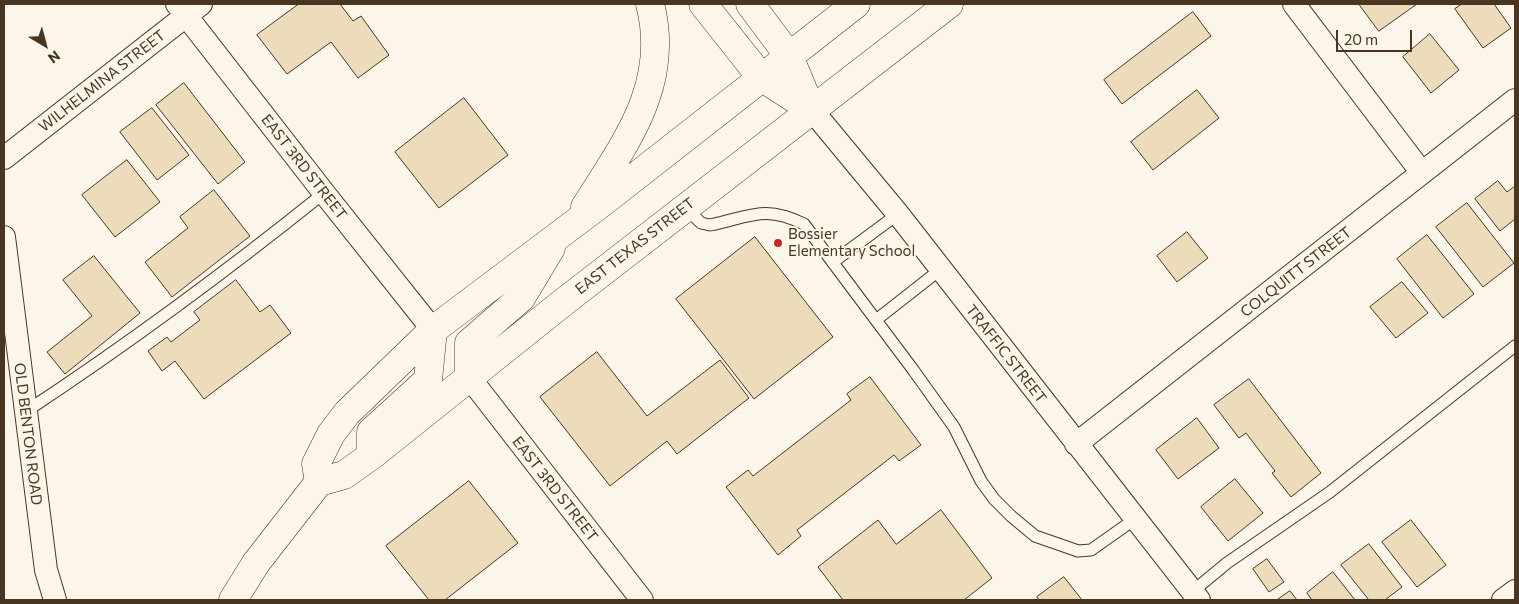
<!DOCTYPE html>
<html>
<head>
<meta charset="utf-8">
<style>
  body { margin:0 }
  #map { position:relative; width:1519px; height:604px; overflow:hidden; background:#fbf6e9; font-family:Commissioner,sans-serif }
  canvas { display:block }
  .frame { position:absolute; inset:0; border:5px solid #4a3520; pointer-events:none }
  .north { position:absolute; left:20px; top:20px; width:50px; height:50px; -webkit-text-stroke:4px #fbf6e9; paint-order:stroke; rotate:143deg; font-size:14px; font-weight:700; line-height:20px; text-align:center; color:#4a3520 }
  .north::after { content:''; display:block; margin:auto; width:18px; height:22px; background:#4a3520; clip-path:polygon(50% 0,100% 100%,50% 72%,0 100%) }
  .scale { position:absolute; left:1336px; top:30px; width:76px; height:22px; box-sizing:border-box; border:2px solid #4a3520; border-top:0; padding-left:6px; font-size:15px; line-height:18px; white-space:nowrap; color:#4a3520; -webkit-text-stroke:4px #fbf6e9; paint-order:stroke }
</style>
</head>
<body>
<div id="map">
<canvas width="1519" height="604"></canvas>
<div class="frame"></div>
<div class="north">N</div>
<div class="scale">20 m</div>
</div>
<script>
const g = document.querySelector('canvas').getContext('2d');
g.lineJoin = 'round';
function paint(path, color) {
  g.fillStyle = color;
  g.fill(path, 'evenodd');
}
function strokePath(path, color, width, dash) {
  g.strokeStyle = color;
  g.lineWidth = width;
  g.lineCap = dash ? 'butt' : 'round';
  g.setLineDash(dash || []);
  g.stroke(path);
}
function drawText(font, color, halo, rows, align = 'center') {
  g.font = font + ' Commissioner,sans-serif';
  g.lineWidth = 4;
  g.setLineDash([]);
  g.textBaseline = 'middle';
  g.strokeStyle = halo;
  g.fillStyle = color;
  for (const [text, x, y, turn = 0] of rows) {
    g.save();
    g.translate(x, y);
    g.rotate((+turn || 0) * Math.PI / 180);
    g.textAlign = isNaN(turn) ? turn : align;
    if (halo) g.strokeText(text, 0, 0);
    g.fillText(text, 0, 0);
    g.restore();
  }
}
const building = new Path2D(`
  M299,4H340L353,21L361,16L389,55L358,78L331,42L287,74L257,35Z
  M1359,4H1417L1379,31Z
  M1462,4H1494L1511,28L1483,48L1455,9Z
  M1193,12L1211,36L1122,104L1104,80Z
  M1430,34L1459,70L1431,93L1403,57Z
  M184,83L245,162L218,184L156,105Z
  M1197,90L1219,118L1153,170L1131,142Z
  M464,98L508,155L439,208L395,152Z
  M152,108L189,155L157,180L120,132Z
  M127,160L160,202L115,237L82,195Z
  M1498,181L1507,192L1515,186V219L1500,231L1475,199Z
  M214,190L250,236L172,297L145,262L188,228L180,217Z
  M1467,203L1514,263L1483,287L1436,227Z
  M1187,232L1208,258L1177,282L1157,256Z
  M1427,235L1474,294L1443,318L1397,259Z
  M755,237L833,337L754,399L676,299Z
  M94,256L140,313L65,374L47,352L92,316L63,280Z
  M236,280L260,312L270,305L291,333L204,399L175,361L162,371L148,351L167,337L171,342L200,320L194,312Z
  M1402,282L1428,313L1396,338L1370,307Z
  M597,352L647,416L720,360L749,398L677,454L667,441L610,486L540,397Z
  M870,377L921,445L899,461L894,455L797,530L801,536L778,555L726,487L748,470L753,476L851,400L847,394Z
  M1249,379L1321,473L1291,497L1272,473L1275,471L1246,433L1239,438L1214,405Z
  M1197,418L1219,448L1178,479L1156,450Z
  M1235,479L1263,513L1228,541L1201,507Z
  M469,481L518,543L445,600H429L386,546Z
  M941,510L992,578L964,600H843L818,567L878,520L896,544Z
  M1411,520L1446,565L1417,587L1382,542Z
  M1369,544L1402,587L1385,600H1369L1341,565Z
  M1267,559L1284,582L1269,592L1253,569Z
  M1333,572L1355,600H1312L1307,593Z
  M1064,577L1082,600H1039L1037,597Z
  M1290,591L1297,600H1277Z`);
const lane = new Path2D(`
  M686,208L701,223L710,225C750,217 764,204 804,224L914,371L954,427L981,481L994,499L1011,516L1035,536L1078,551L1091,550L1135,519
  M833,262L898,214
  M876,320L941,269
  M25,412C128,344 227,271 324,193
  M1192,592L1227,563L1330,492L1515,346`);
const street = new Path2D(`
  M177,4L324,193L433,330
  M1294,4L1422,173
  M811,109L898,214L1199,600
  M4,158L201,4
  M4,237L46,570L55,600
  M469,377L642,600
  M1076,444L1515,100
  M1503,600L1515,591`);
const primary = new Path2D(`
  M703,4L761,77L811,109
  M750,4L789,56L811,109
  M585,207C625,143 671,85 650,4
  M469,377V343L521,298L551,248
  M371,456V432L428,380L433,330
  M319,482L316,464L331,434L347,413L433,330L603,202L856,4
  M233,600L256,563L319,482L344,475L371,456L565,301L949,4`);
const markers = [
  [778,243,5,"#c62828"]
];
const streetNames = [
  ["WILHELMINA STREET",102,81,-38],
  ["EAST 3RD STREET",304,167,52],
  ["EAST TEXAS STREET",635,246,-38],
  ["COLQUITT STREET",1296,272,-38],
  ["TRAFFIC STREET",1006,354,52],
  ["OLD BENTON ROAD",28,434,83],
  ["EAST 3RD STREET",555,489,52]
];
const poiNames = [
  ["Bossier",788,234],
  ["Elementary School",788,251]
];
paint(building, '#ecdcbc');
strokePath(building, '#4a3520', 1);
strokePath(lane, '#4a3520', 13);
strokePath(street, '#4a3520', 24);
strokePath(primary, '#4a3520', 29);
strokePath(lane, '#fbf6e9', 11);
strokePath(street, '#fbf6e9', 22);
strokePath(primary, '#fbf6e9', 28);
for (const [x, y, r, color] of markers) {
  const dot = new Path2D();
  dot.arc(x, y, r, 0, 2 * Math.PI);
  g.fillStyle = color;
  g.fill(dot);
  strokePath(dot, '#fbf6e9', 2);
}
drawText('15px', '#4a3520', '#fbf6e9', streetNames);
drawText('15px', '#4a3520', '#fbf6e9', poiNames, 'left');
</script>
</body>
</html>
